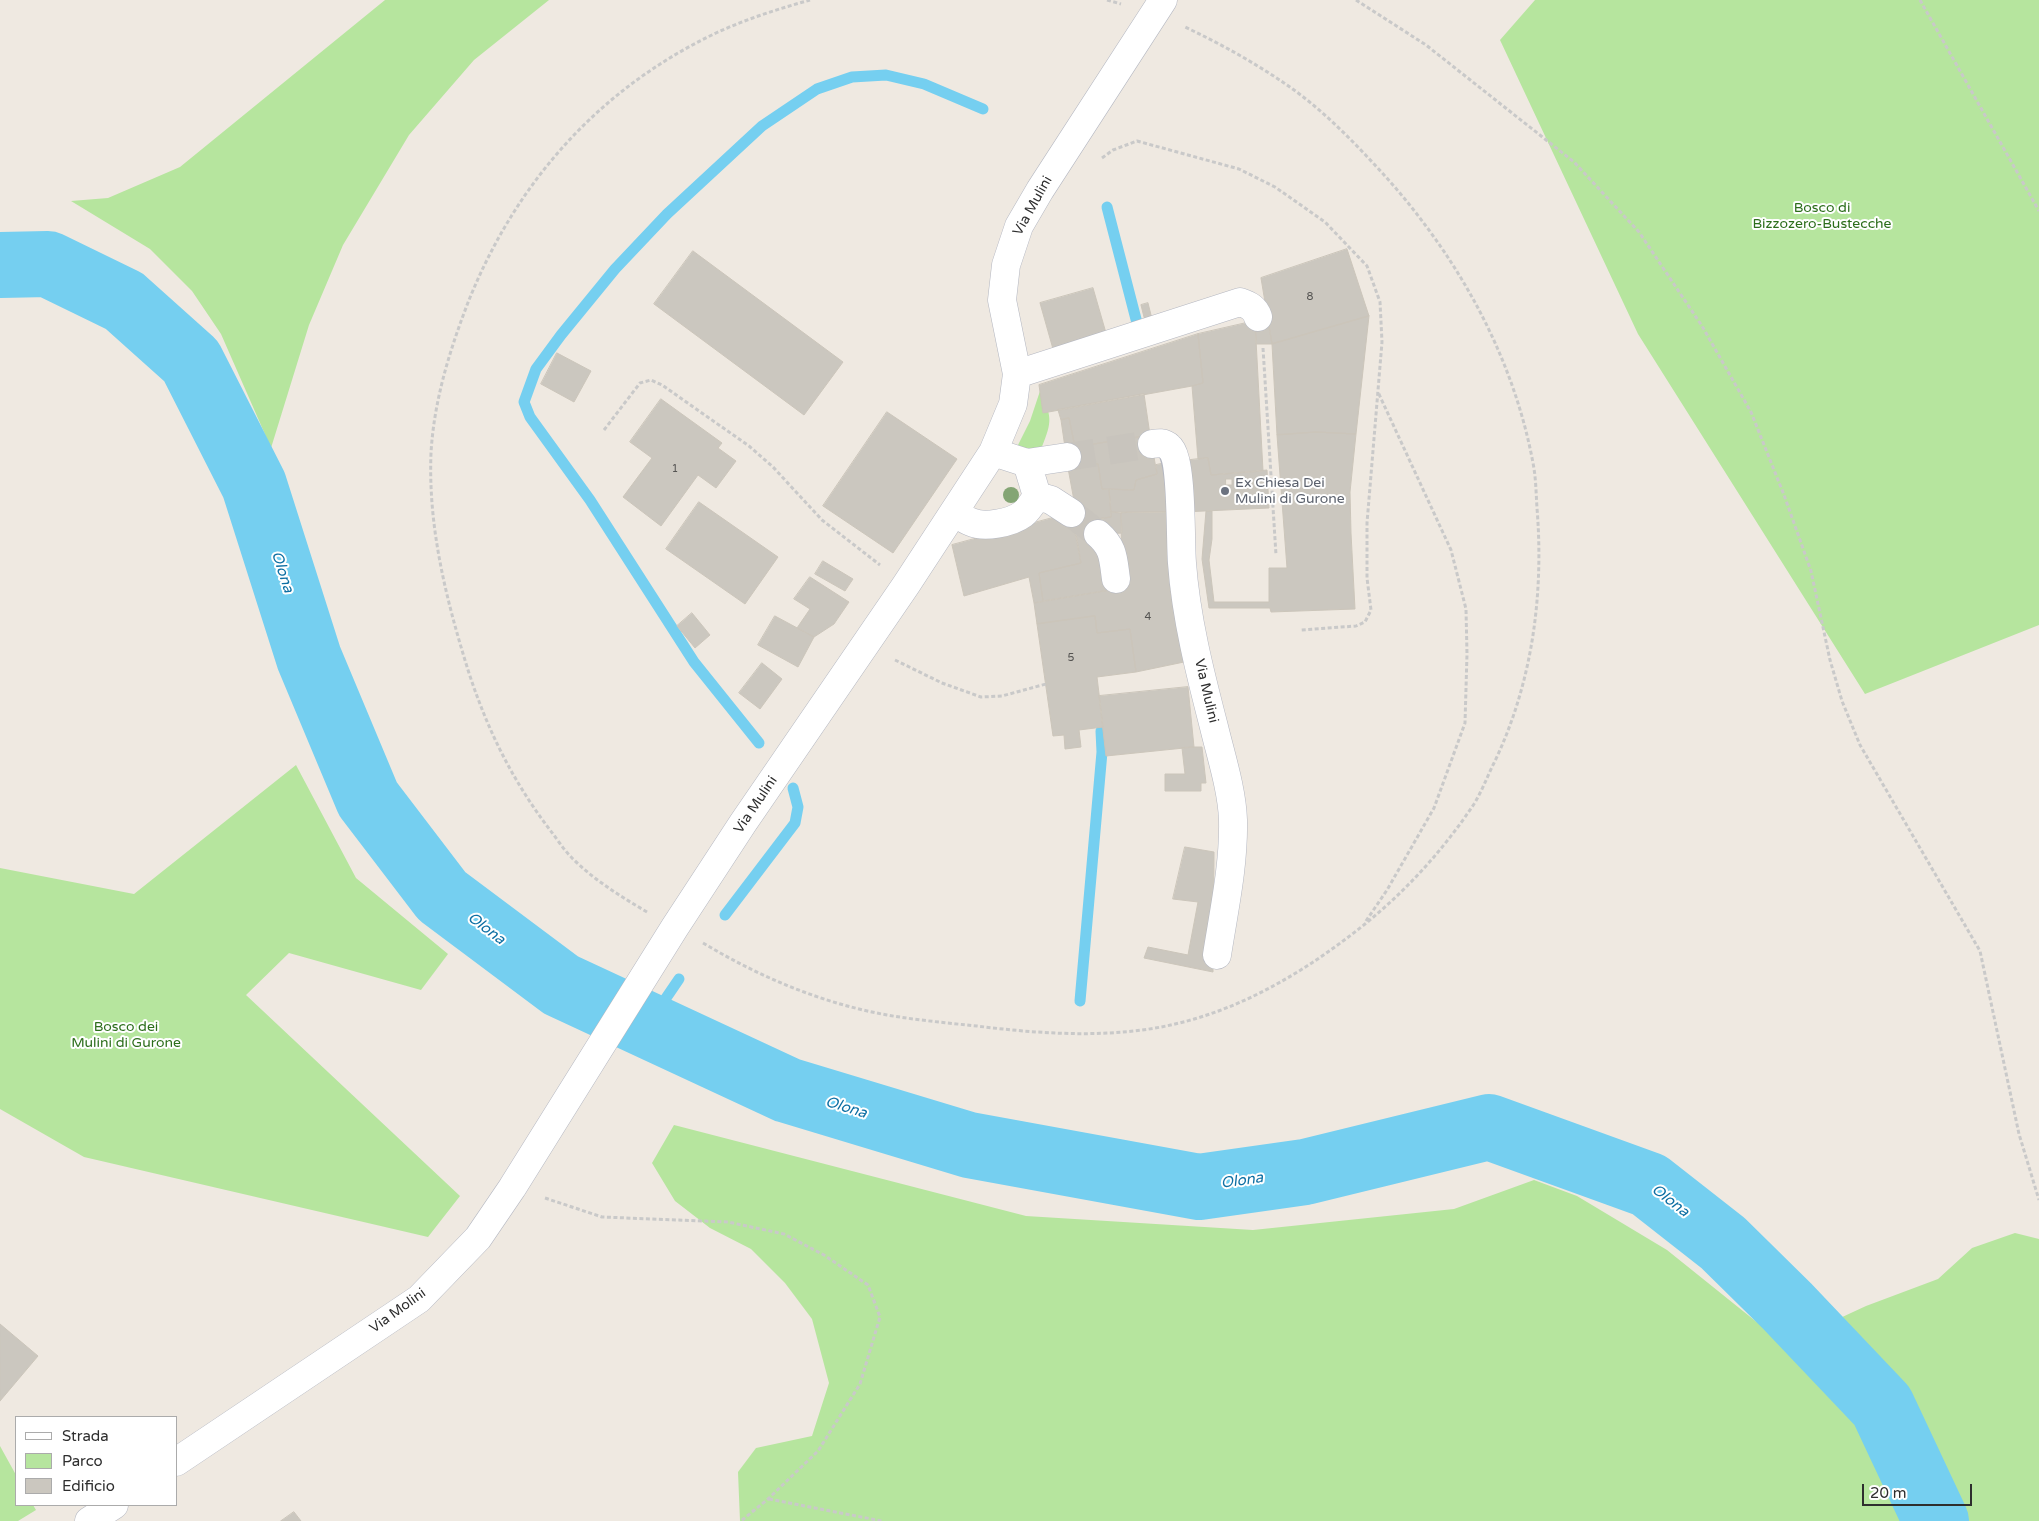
<!DOCTYPE html>
<html>
<head>
<meta charset="utf-8">
<style>
  body { margin:0 }
  #map { position:relative; width:2039px; height:1521px; overflow:hidden; background:#efe9e1; font-family:"Varela Round",sans-serif }
  canvas { display:block }
  .legend { position:absolute; left:15px; top:1416px; width:162px; height:90px; box-sizing:border-box; background:#fff; border:1px solid #ababab; margin:0; padding:6px 9px; list-style:none; font-size:15px; color:#2e2e2e }
  .legend li { display:flex; align-items:center; gap:10px; height:25px }
  .legend b { width:25px; border:1px solid #ababab }
  .scale { position:absolute; left:1862px; top:1484px; width:110px; height:22px; box-sizing:border-box; border:2px solid #2e2e2e; border-top:0; padding-left:6px; font-size:15px; line-height:18px; white-space:nowrap; color:#2e2e2e; -webkit-text-stroke:4px #fff; paint-order:stroke }
</style>
</head>
<body>
<div id="map">
<canvas width="2039" height="1521"></canvas>
<ul class="legend">
<li><b style="height:6px;background:#fff"></b>Strada</li>
<li><b style="height:14px;background:#b6e59e"></b>Parco</li>
<li><b style="height:14px;background:#cbc7bf"></b>Edificio</li>
</ul>
<div class="scale">20 m</div>
</div>
<script>
const g = document.querySelector('canvas').getContext('2d');
g.lineJoin = 'round';
function paint(path, color) {
  g.fillStyle = color;
  g.fill(path, 'evenodd');
}
function strokePath(path, color, width, dash) {
  g.strokeStyle = color;
  g.lineWidth = width;
  g.lineCap = dash ? 'butt' : 'round';
  g.setLineDash(dash || []);
  g.stroke(path);
}
function drawText(font, color, halo, rows, align = 'center') {
  g.font = font + ' "Varela Round",sans-serif';
  g.lineWidth = 4;
  g.setLineDash([]);
  g.textBaseline = 'middle';
  g.strokeStyle = halo;
  g.fillStyle = color;
  for (const [text, x, y, turn = 0] of rows) {
    g.save();
    g.translate(x, y);
    g.rotate((+turn || 0) * Math.PI / 180);
    g.textAlign = isNaN(turn) ? turn : align;
    if (halo) g.strokeText(text, 0, 0);
    g.fillText(text, 0, 0);
    g.restore();
  }
}
const green = new Path2D(`
  M385,0H549L474,60L409,135L343,245L309,325L271,448L221,334L192,291L150,249L71,201L108,198L180,167Z
  M1535,0H2039V625L1865,694L1638,334L1500,40Z
  M1040,391C1054,419 1051,424 1040,452L1027,451L1018,445L1030,421Z
  M296,765L356,878L448,954L421,990L289,953L246,995L460,1196L428,1237L84,1157L0,1109V868L134,894Z
  M674,1125L1026,1216L1253,1230L1454,1209L1534,1180L1577,1196L1667,1250L1784,1344L1866,1306L1938,1279L1972,1248L2015,1233L2039,1239V1521H740L738,1472L756,1448L812,1436L829,1383L812,1319L785,1283L751,1249L710,1228L675,1201L652,1163Z
  M0,1446L16,1475V1505H33L36,1510L18,1521H0Z`);
const stream = new Path2D(`
  M1107,207L1137,323
  M759,743L694,662L590,500L530,417L524,402L536,369L561,335L615,269L667,214L762,126L817,89L852,77L886,75L924,84L983,109
  M725,915L795,823L798,807L793,788
  M1080,1001L1102,752L1101,731
  M647,1026L679,979`);
const river = new Path2D(`
  M0,265L48,264L124,301L191,361L254,485L309,658L368,799L442,896L561,985L787,1090L969,1145L1199,1187L1305,1172L1489,1127L1649,1185L1723,1243L1787,1306L1882,1406L1936,1521`);
const building = new Path2D(`
  M1347,249L1369,316L1272,344L1261,278Z
  M693,251L843,362L804,415L654,304Z
  M1093,288L1106,333L1053,349L1040,303Z
  M1148,303L1152,319L1145,321L1141,305Z
  M1267,315L1272,344H1256L1255,321Z
  M1369,316L1356,434L1316,432L1277,435L1272,344Z
  M1255,321L1263,471L1211,475L1208,458L1198,459L1192,386L1203,383L1198,334Z
  M1198,334L1203,383L1192,386L1043,413L1039,385Z
  M557,353L591,371L574,402L541,384Z
  M1144,394L1150,435L1075,447L1069,418L1061,420L1058,410Z
  M661,399L722,443L718,448L736,461L716,488L698,475L661,526L623,497L652,458L630,442Z
  M887,412L957,459L893,553L823,506Z
  M1069,418L1075,447L1150,435L1157,474L1136,480L1134,490L1102,489L1098,464L1068,468L1061,420Z
  M1316,432L1356,434L1350,492L1351,533L1355,609L1271,612L1270,608H1209L1202,559L1206,511H1212V539L1209,560L1214,602H1269V568H1287L1277,435Z
  M1208,458L1211,475L1267,470L1269,508L1183,512L1181,461Z
  M1170,462L1174,512H1111L1109,489L1134,490L1136,480L1157,474L1156,465Z
  M1098,464L1102,489H1109L1111,517L1078,522L1068,468Z
  M1226,479H1232V485H1226Z
  M699,502L778,557L745,604L666,549Z
  M1111,512L1121,513L1122,533L1098,534L1109,590L1043,601L1039,573L1081,563L1074,522L1111,517Z
  M1174,512L1170,589L1184,662L1136,672L1130,629L1097,633L1095,616L1037,624L1034,603L1122,588L1121,513Z
  M1071,513L1081,563L1039,573L1043,601L1034,603L1029,577L964,596L952,545Z
  M823,561L853,579L845,591L815,574Z
  M810,577L849,602L834,624L814,637L797,628L810,609L794,599Z
  M692,613L710,635L695,648L677,626Z
  M775,616L814,637L798,667L758,645Z
  M1095,616L1097,633L1130,629L1136,672L1097,677L1103,727L1079,730L1081,747L1065,749L1064,735L1053,736L1037,624Z
  M762,663L782,679L760,709L739,693Z
  M1188,687L1194,747L1106,756L1099,696Z
  M1194,747H1202L1206,783H1201V791H1165V774H1185L1182,748Z
  M1185,847L1214,852L1213,972L1144,958L1148,947L1188,955L1198,902L1173,899Z
  M0,1324L38,1356L0,1401Z
  M294,1512L301,1521H281Z`);
const streetTunnel = new Path2D(`
  M1067,457L1152,444
  M1071,513L1098,534`);
const path = new Path2D(`
  M1107,0L1121,4
  M1356,0L1426,45L1574,162L1639,232L1702,326L1751,412L1784,495L1811,571L1830,660L1842,701L1860,745L1980,951L2019,1134L2039,1200
  M1920,0L2039,211
  M1102,158L1113,150L1137,141L1239,169L1275,187L1325,222L1367,266L1380,302L1382,342L1367,523V578L1371,610L1365,622L1356,626L1301,630
  M1263,348L1276,555
  M604,430L640,383L651,380L662,385L749,446L773,467L822,520L880,565
  M895,660L942,683L981,697L1002,696L1046,684
  M647,912C620,896 594,880 572,858C564,850 557,839 550,830C512,780 487,729 468,670C446,599 428,527 431,453C434,400 450,349 469,300C517,181 600,88 716,33C746,19 778,9 810,0
  M1366,921L1387,890L1434,808L1465,723L1467,654L1466,609L1451,550L1378,392
  M703,943C760,977 821,1003 887,1015C916,1020 947,1023 977,1026C1040,1034 1113,1039 1175,1024C1245,1008 1309,969 1365,924C1407,890 1444,849 1474,804C1482,791 1487,777 1494,763C1532,684 1544,596 1537,508C1536,493 1536,478 1533,463C1512,350 1452,247 1374,164C1348,136 1319,107 1287,85C1255,63 1221,44 1185,27
  M545,1198L602,1217L728,1222L784,1234L824,1255L868,1285L880,1317L860,1384L818,1451L768,1499L741,1521
  M769,1499L882,1521`);
const street = new Path2D(`
  M1017,374L1240,302C1249,305 1255,308 1258,317
  M1152,444C1158,443 1164,442 1169,447C1183,458 1180,542 1182,563C1186,618 1200,673 1214,727C1221,756 1232,790 1233,820C1234,865 1224,910 1217,955
  M1027,463L1067,457
  M1037,496L1051,500L1071,513
  M954,512C959,515 965,520 971,522C984,528 1011,523 1023,514C1029,509 1033,502 1037,496L1027,463L993,452
  M1098,534C1114,548 1113,558 1116,579
  M176,1462L419,1299L478,1238L512,1188L675,927L743,823L906,585L993,452L1013,404L1017,374L1002,300L1006,265L1019,226L1040,190L1163,0
  M89,1521L114,1505`);
const trees = [
  [1011,495]
];
const markers = [
  [1225,491,5,"#6b7280"]
];
const numberNames = [
  ["8",1310,297],
  ["1",675,469],
  ["4",1148,617],
  ["5",1071,658]
];
const streetNames = [
  ["Via Mulini",1033,206,-61],
  ["Via Mulini",1206,691,77],
  ["Via Mulini",756,805,-56],
  ["Via Molini",398,1311,-36]
];
const parkNames = [
  ["Bosco di",1822,208],
  ["Bizzozero-Bustecche",1822,224],
  ["Bosco dei",126,1027],
  ["Mulini di Gurone",126,1043]
];
const worshipNames = [
  ["Ex Chiesa Dei",1235,483],
  ["Mulini di Gurone",1235,499]
];
const waterNames = [
  ["Olona",282,572,72],
  ["Olona",486,929,37],
  ["Olona",846,1108,17],
  ["Olona",1242,1181,-8],
  ["Olona",1670,1201,38]
];
paint(green, '#b6e59e');
strokePath(stream, '#75cff0', 11);
strokePath(river, '#75cff0', 66);
paint(building, '#cbc7bf');
strokePath(building, '#cbc5ba', 1);
strokePath(streetTunnel, '#c8c4bd', 28, [28, 14]);
strokePath(street, '#b4b7c1', 29);
strokePath(path, '#c9c9c9', 3, [4, 2.5]);
strokePath(street, '#fff', 28);
g.fillStyle = '#84a574';
for (const [x, y] of trees) {
  g.beginPath();
  g.arc(x, y, 8, 0, 2 * Math.PI);
  g.fill();
}
for (const [x, y, r, color] of markers) {
  const dot = new Path2D();
  dot.arc(x, y, r, 0, 2 * Math.PI);
  g.fillStyle = color;
  g.fill(dot);
  strokePath(dot, '#fff', 2);
}
drawText('11px', '#555452', null, numberNames);
drawText('14px', '#2e2e2e', '#fff', streetNames);
drawText('14px', '#2c6e1b', '#fff', parkNames);
drawText('14px', '#5b616d', '#fff', worshipNames, 'left');
drawText('italic 15px', '#0d6fa3', '#fff', waterNames);
</script>
</body>
</html>
